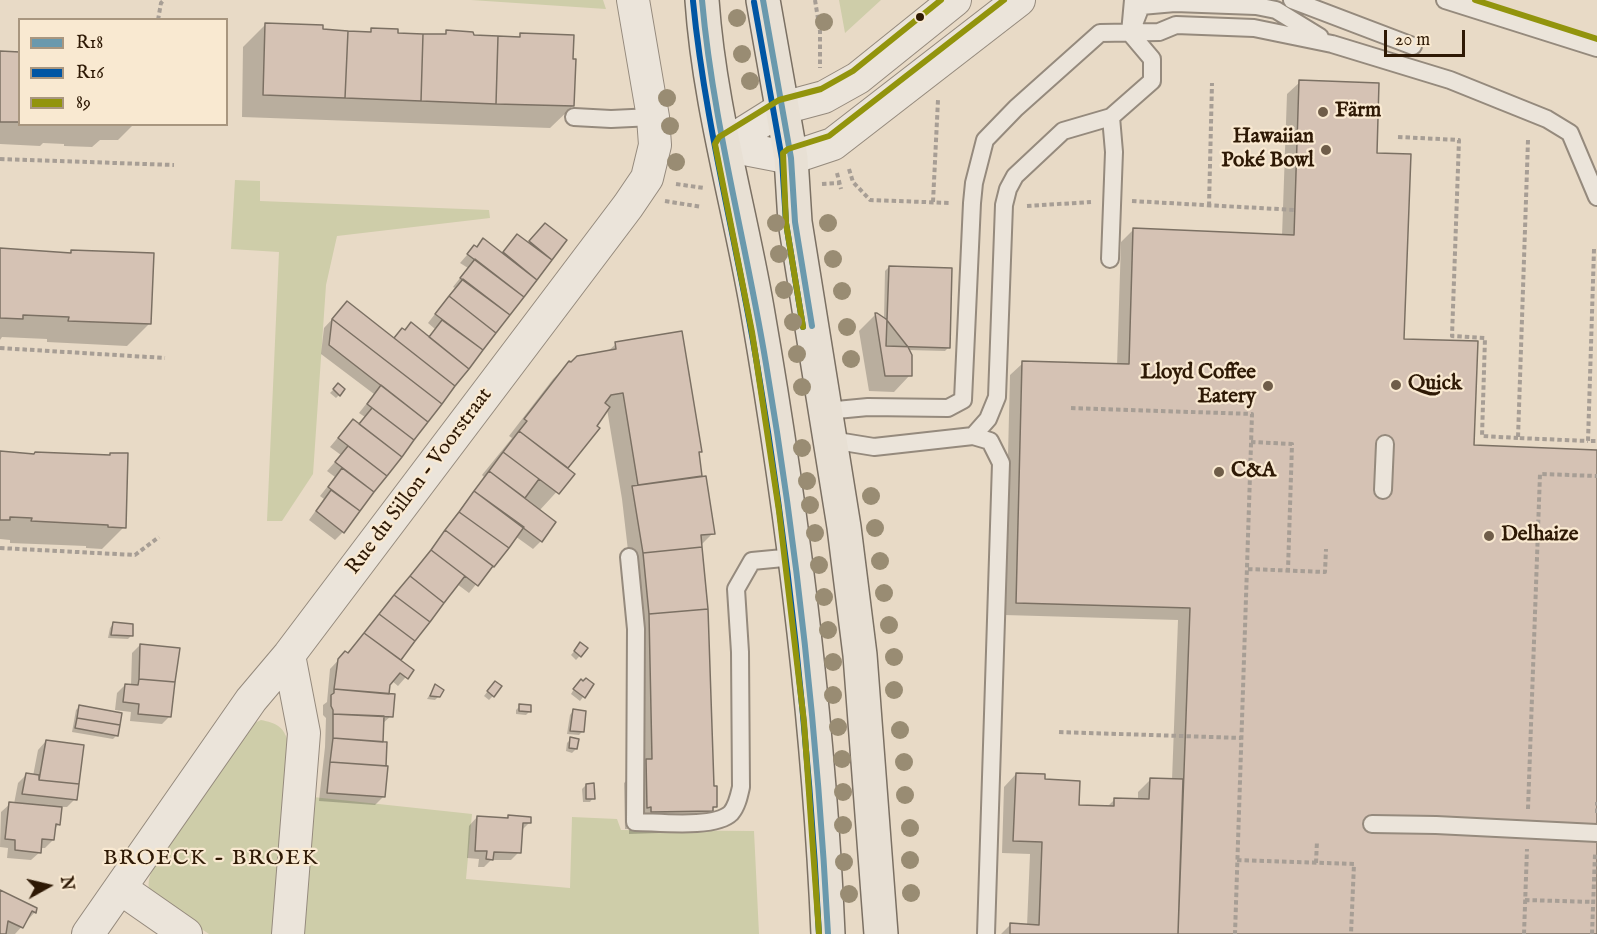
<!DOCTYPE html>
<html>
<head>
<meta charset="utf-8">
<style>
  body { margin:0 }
  #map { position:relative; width:1597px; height:934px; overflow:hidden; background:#e8dac6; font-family:"IM FELL English",serif }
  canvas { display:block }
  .legend { position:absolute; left:18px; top:18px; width:210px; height:108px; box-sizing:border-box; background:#f9e9d1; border:2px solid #a8967f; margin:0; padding:8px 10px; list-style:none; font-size:18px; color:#2e1905 }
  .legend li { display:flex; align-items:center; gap:12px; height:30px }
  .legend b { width:30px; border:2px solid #a8967f }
  .north { position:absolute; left:18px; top:856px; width:60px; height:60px; -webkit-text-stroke:4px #f9e9d1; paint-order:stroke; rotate:82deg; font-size:16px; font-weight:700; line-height:24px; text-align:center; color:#2e1905 }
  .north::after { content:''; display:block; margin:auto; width:21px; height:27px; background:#2e1905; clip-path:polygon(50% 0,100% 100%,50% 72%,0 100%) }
  .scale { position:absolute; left:1384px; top:30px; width:81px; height:27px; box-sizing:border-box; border:3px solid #2e1905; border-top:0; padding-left:8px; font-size:18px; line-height:21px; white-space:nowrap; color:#2e1905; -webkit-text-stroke:4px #f9e9d1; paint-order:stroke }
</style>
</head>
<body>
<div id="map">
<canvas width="1597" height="934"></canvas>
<ul class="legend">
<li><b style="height:8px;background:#6a99ad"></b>R18</li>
<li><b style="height:8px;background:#0056a4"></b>R16</li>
<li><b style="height:8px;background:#92940d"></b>89</li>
</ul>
<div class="north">N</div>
<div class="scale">20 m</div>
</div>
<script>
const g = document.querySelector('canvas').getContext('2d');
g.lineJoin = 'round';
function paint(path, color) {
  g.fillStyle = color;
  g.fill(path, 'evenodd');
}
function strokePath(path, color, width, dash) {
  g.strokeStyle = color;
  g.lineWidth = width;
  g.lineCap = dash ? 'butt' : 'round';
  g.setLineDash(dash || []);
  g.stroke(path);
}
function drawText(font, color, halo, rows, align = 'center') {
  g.font = font + ' "IM FELL English",serif';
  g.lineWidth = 4.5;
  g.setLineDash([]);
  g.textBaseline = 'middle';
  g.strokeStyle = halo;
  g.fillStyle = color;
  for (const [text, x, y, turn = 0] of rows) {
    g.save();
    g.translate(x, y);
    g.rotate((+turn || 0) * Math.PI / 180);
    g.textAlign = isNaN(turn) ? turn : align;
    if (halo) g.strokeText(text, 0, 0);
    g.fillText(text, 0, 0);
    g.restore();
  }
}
const green = new Path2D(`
  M471,0H603L606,9Z
  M839,0H881L845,33Z
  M235,180L260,181V201L489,210L490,218L337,236L326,285L313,474L282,521H267L279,252L231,249Z
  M261,720C276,723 283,726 288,741L274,934H209L150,895C147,883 149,877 154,866L250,725Z
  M313,797L472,814L466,879L570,888L572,817L617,819L621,830L754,831L759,934H299Z`);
const shadow = new Path2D(`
  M265,25L368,33L372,30L396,34L443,36L447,32L472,37L517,38L521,35L573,106L550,128L242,117L243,47Z
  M0,53L20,54V124H134L118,140H100L92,147L64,146V144L43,143L40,146L0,144Z
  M1300,82L1375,154L1402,341L1472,447L1597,451V934H1001L1010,925L1027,926L1030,854L1002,853L1004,787L1016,774L1043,781L1077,806L1107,807L1114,800H1138V792L1151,779L1172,780L1178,620L1004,615L1010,375L1023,363L1117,366L1121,242L1134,229L1282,236L1287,94Z
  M545,225L565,240L343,532L335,540L309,520L324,499L320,496L335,477L327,471L341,455L330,447L345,429L359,425L365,417L359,413L374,394L321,354L324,328L347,303L393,339L428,338L435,329L428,323L455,288L453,287L468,268L460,263L474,247L475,248L483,240L502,253L509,244H528Z
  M0,249L69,254L71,251L150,323L127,346L47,342V339L2,337L0,340Z
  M889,267L949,347L945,351L908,350L910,375L894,392L869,391L859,331L875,315L884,319L885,271Z
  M616,344L700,451L697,454L701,478L713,533L700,546L712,788L716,806L689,832L629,834V829H625L624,783L630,777L627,638L637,628L622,499L607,409L595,427L597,429L566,469L573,474L539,511L541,541L533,549L515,536L469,593L457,584L399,660L412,670L398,686L392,681L389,685L387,695L391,716L382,724L383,797L375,805L319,801L325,747L326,718L323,715V705L327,702L330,669L345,653L347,654L423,560L484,477L482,475L512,438L509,436L553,379L569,363L607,352Z
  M338,385L339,395L336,398L330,393Z
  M0,453L108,457L110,454L124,527L102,549L86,548V546L10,543V540L0,539Z
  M113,624L132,635L128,639L108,638L110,628Z
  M140,645L170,716L162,724L130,721L131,712L115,710L117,693L125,685L131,686L132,653Z
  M577,648L586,649L576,660L571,655Z
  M577,684L592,685L580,701L571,694Z
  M435,686L439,696L435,700L427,699Z
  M491,687L493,696L489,700L484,696Z
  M80,706L117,735L113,739L72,732L76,710Z
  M520,706L530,711L526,715L516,714V710Z
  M573,711L583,731L579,735L567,734L570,715Z
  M571,739L576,749L572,753L566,751L567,743Z
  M46,741L75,799L67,807H61L59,824L54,829L53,840L45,848H40V852L31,860L7,858L8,848L0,847L1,812L10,804H14L18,783L26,775L33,776L38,750Z
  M586,785L593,798L590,802H583L582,789Z
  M477,817L506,819L508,817L529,823L521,831L519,852L511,860H491L484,867H478L479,859L467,858L469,826Z
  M0,892L35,912L15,934H0Z`);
const building = new Path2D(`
  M265,23L323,25V29L348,31L345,98L263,95Z
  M371,28L398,29V33L423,34L421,101L345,98L348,31L371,32Z
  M446,30L473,32L474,35L498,36L496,104L421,101L423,34H446Z
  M520,33L574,35L573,59H576L574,106L496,104L498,36L520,37Z
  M0,51L20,52V122H0Z
  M1299,80L1379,83L1377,153L1411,154L1404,339L1478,341L1474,445L1597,450V934H1178L1190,608L1016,603L1022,361L1129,364L1133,228L1294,235Z
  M545,223L567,240L552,260L529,241Z
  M517,234L552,260L537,280L503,252Z
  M483,238L537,280L524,297L467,254L474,245L477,247Z
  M0,248L71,253V250L154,253L151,324L68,321L69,317L23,315V319L0,318Z
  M475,259L524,297L510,315L460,278Z
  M889,266L952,268L950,348L886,346Z
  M463,279L510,315L496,333L449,296Z
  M449,296L496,333L483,350L435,314Z
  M347,301L455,386L442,404L332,319Z
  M875,313H877L886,319L908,347L912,355V376H885Z
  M332,319L442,404L428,422L329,345Z
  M442,320L483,350L469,369L429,337Z
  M411,322L469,369L455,386L394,338L402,328L405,330Z
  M682,331L702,452H699L702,476L638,485L623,393L611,395L605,403L610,407L597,426L600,428L568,468L519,431L527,421L524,419L569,361L571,362L577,356L616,349L615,342Z
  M338,383L345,389L340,396L333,389Z
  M381,385L428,422L414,440L367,404Z
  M372,408L414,440L402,457L359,424Z
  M353,419L402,457L387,476L338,438Z
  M519,431L575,474L559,494L503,452Z
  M348,446L387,476L374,492L335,462Z
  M0,451L34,454L35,452L110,455V453H128L126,528L108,527V525L31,521L32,518L10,517V520H0Z
  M503,452L539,479L525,498L489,471Z
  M342,468L374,492L360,511L328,487Z
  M489,471L556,522L542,542L474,491Z
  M706,476L715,534L701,535L702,547L643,553L632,486Z
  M331,490L360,511L344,533L316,511Z
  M474,491L524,527L509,548L459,512Z
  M459,512L509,548L494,567L445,530Z
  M445,530L493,566L478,586L431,550Z
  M702,547L708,609L649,614L643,553Z
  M431,550L465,576L444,603L410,576Z
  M410,576L444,603L430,622L394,595Z
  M394,595L430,622L415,641L379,614Z
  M708,609L714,786H717V807H713V811L651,812V807L647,808L646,759H652L649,614Z
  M379,614L415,641L401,660L364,633Z
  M113,622L133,624V636L111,635Z
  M364,633L414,670L408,679L400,673L390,685L389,694L334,689L338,659L345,651L348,653Z
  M580,642L588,648L581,657L574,651Z
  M140,644L180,648L175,682L139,679Z
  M586,678L594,684L585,698L573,689L581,679L583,681Z
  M139,679L175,682L171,717L138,714L139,704L123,702L125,684L138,685Z
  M495,681L502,686L494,697L487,691Z
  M435,684L444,690L440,697L430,696Z
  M334,689L395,694L393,717L333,714V710L331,706V695L334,693Z
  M519,704L531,705V712L519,711Z
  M79,705L122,713L120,725L77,718Z
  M573,709L586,711L584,732L570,731Z
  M333,714L384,716L383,742L333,738Z
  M77,718L120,725L118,736L75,728Z
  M570,737L579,739L577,749L569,748Z
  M333,738L387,742L386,766L330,762Z
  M46,740L84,745L79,784L39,780Z
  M330,762L388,766L385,797L327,793Z
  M26,773L39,775V780L79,784L77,800L22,794Z
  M1016,773L1045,774V779L1080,781L1079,805L1114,806V798L1149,799L1150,778L1183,779L1178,934H1010V923L1039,925L1042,842L1013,841Z
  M594,783L595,799H586V784Z
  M9,802L62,807L60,825L56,824L54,840L42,839L41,853L15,850V840L5,839Z
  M508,815L531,817V823H523L521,853L494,852L493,860L486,859L487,851H475L477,816L508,818Z
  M0,890L37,908L36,913L32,911L23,928L8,921L6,934H0Z`);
const path = new Path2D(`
  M815,0L820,31V68
  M158,20L161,3L164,0
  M1398,137L1459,140L1452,336L1485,338L1482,436L1518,438
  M1528,140L1518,438L1588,441
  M0,159L174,165
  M849,169L853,182L870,200L950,203
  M837,173L841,189
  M676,184L704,188
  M822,184L840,183
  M665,201L702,207
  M1132,201L1295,210
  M933,202L938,100
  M1027,206L1091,202
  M1209,206L1212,83
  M1594,249L1588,441H1597
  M0,348L165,358
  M1071,408L1252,414L1235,934
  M1251,442L1292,444L1288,570
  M0,548L135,555L159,537
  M1248,569L1325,572L1326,549
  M1059,732L1241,738
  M1528,809L1540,474L1597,476
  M1597,813V802
  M1237,860L1354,864L1351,934
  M1316,863L1317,841
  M1525,900L1594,902
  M1524,934L1527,849
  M1592,934L1595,854`);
const service = new Path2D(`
  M1292,0L1413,46
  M1445,0L1597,48
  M1134,24L1141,6L1175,3L1256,6L1276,10L1320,37
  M574,117L611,119L653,117
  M1110,259L1114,152L1111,117
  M826,411L868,407L948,408L963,400L972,203L974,183L985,140L1016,108L1100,33L1159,32L1176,25L1254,28L1332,44L1450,80L1547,119L1570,133L1597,197
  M973,436L988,419L997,397L1004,205L1008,189L1015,176L1063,131L1111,117L1152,81V59L1130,33L1133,0
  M831,440L874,447L973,436L990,441L1001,463L986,934
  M1383,490L1385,444
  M629,557L636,629L635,822C657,822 715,829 731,813C737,806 739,796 741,787L740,652L736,589L752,561L794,557
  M1372,824L1436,825L1597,833`);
const minor = new Path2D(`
  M724,145L791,158L833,144L1019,0
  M724,145L783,108L824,97L858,78L955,0
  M120,888L186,934
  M88,934L251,700L289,655L628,206L647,178L655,145L653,117L633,0
  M288,934L304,733L289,655`);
const primary = new Path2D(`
  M702,0C709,104 739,205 757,308C793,515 819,724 828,934
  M763,0L791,158L795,222L844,527L860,655L881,934`);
const bus1 = new Path2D(`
  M702,0C713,123 746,242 766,364C798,553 818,743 828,934
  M763,0L791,158L795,222L812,326`);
const bus2 = new Path2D(`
  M693,1C705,124 737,243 757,364C789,553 809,743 819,934
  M754,2L782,159L786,223L803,327`);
const bus3 = new Path2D(`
  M1475,0L1597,39
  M803,327L786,223L783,153L788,149L829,136L1004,0
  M819,934L804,722L779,511L752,332L715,144L719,137L779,100L821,89L853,71L941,0`);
const trees = [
  [737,18],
  [824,22],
  [742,54],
  [750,81],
  [667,98],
  [670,126],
  [676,162],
  [776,223],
  [828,223],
  [779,254],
  [833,259],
  [784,290],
  [842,291],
  [793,322],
  [847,327],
  [797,354],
  [851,359],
  [802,387],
  [802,448],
  [807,481],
  [871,496],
  [810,505],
  [875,528],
  [815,533],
  [880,561],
  [819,565],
  [884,593],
  [824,597],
  [889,625],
  [828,630],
  [894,657],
  [833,662],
  [894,690],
  [833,695],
  [838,727],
  [900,730],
  [842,759],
  [904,762],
  [843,792],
  [905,795],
  [843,825],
  [910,828],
  [910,860],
  [844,862],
  [911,893],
  [849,894]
];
const markers = [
  [920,17,5,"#2e1905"],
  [1323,112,6,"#6f5d49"],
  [1326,150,6,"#6f5d49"],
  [1396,385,6,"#6f5d49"],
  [1268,386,6,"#6f5d49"],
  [1219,472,6,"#6f5d49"],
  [1489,536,6,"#6f5d49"]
];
const poiNames = [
  ["Färm",1335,112],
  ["Hawaiian",1314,138,"right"],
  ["Poké Bowl",1314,162,"right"],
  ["Lloyd Coffee",1256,374,"right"],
  ["Eatery",1256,398,"right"],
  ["Quick",1408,385],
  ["C&A",1231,472],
  ["Delhaize",1501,536]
];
const streetNames = [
  ["Rue du Sillon - Voorstraat",420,482,-53]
];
const neighbourhoodNames = [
  ["BROECK - BROEK",211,859]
];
paint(green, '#cecda9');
paint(shadow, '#0003');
paint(building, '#d5c2b4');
strokePath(building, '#7b7063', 1.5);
strokePath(service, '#958a7d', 20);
strokePath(minor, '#958a7d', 34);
strokePath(primary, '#7b7063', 36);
strokePath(path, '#a79e95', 4, [4.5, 3]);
strokePath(service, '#ebe4da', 16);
strokePath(minor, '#ebe4da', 32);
strokePath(primary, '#e8e0d4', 33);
strokePath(bus1, '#6a99ad', 6);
strokePath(bus2, '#0056a4', 6);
strokePath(bus3, '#92940d', 6);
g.fillStyle = '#998c73';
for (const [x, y] of trees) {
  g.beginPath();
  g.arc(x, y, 9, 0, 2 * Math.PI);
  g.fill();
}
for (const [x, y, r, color] of markers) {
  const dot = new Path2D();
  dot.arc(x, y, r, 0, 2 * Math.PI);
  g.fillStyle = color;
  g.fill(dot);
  strokePath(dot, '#f9e9d1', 2);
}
drawText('bold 21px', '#2e1905', '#f9e9d1', poiNames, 'left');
drawText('21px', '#2e1905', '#f9e9d1', streetNames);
g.letterSpacing = '1.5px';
drawText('22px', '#2e1905', '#f9e9d1', neighbourhoodNames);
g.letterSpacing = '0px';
</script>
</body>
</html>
